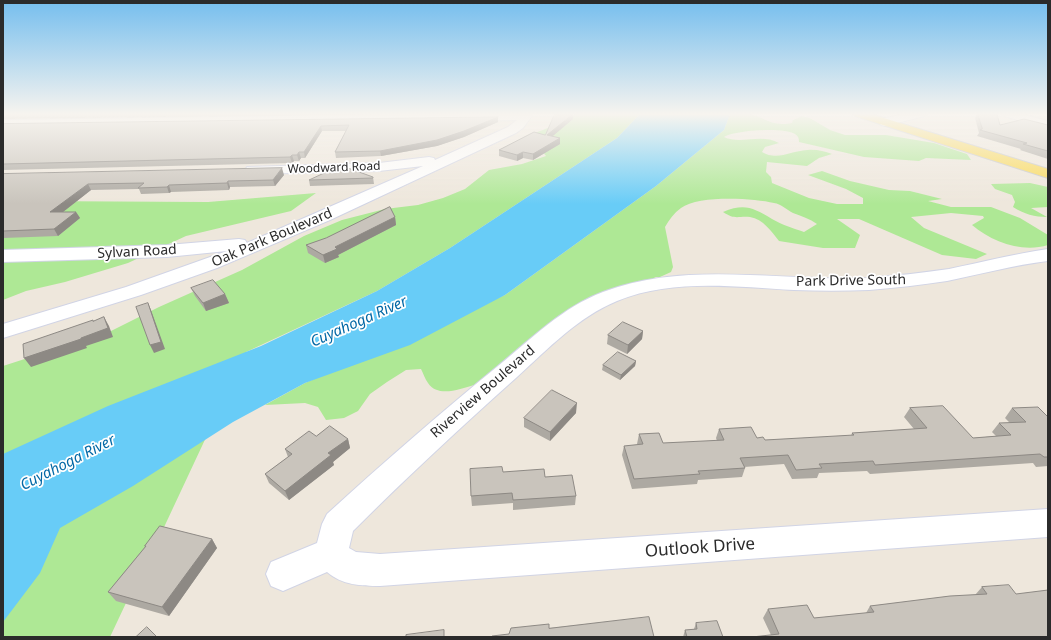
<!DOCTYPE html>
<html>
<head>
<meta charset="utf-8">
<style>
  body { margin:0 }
  #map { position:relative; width:1051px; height:640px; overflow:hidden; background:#eee7dc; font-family:"Noto Sans",sans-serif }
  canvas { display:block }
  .frame { position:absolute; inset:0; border:4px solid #2b2b2b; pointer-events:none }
</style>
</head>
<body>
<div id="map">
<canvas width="1051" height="640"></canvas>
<div class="frame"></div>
</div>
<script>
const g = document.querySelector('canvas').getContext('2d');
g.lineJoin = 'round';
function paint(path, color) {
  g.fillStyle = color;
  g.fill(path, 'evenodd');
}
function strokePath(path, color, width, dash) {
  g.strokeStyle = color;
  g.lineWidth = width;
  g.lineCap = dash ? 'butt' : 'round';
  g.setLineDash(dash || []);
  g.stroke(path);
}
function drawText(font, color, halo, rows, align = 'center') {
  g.font = font + ' "Noto Sans",sans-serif';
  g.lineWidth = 3.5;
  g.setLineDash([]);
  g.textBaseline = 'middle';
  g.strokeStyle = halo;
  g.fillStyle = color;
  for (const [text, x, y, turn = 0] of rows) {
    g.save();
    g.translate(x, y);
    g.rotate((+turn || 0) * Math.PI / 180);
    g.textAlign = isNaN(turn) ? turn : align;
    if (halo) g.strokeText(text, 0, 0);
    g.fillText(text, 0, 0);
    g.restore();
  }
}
const green = new Path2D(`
  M575,114H640L617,138L450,248L377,291L246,352L151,555L142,569L110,637H3V366L68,345L99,337L159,307L242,270L304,236L342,220L385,209L418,205L443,198L465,189L489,170L522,164L546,156L537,145L535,133L566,121Z
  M730,114C736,114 743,113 749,114C766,117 770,127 792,123L793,120L802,116L810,118L830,130L845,135H886L934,143L967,154L971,160L926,158L919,161L864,157L799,142C799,138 798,136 795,134C784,127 735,130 724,137C741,145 761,133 779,143L765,147L762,152C777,161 791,151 807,150C816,149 824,151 832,154L819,158L807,166L767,162L766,172L771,177L772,183L809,198L837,204H863V198L846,189L808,175L822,171L850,181L889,190L910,191L942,199L928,201L951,207H991L1020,218L1048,235V245C1022,253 992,242 972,225L984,218L983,216L951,213L911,217L924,228L987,254L976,259L942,255L859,219H837L860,235L855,248H823L779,241C772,232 763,219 750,217C737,216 735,220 723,212C745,203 753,208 772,219C782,225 793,228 804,232L817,224C810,219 801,216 793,213C787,210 781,204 774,203C753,198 698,195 681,208C674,213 669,220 665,227L673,267L671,272L660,277H654L658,279L635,284L474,385C460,389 438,398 428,383C425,379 423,373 421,369L406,370L387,382L370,394L358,411L344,418L326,420L318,407L305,403L265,405L305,383L505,295L656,186L724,130Z
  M1030,183L1048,187V207L1031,208L1047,217C1035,217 1024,214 1013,207L1015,202L1012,195L995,189L991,184Z
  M316,193L291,211L186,236L128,263L65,282L26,291L3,300V214L27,201L208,202Z`);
const water = new Path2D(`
  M640,114H730L724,130L656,186L505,295L410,345L305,383L233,422L133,486L60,528L40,573L3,622V454L108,406L261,346L377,291L450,248L617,138Z`);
const minor = new Path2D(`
  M433,114H532V116L523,128L516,133L330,220L217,268L141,295L3,338V324L126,287L227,251L167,257L3,262V250L167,245L239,239L245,240L247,243L423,166L379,171L252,174L247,173L245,170L247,167L379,163L429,157L434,158L435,160L508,127L517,120L3,128V120Z
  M906,114H927L925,116L885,126L881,125L879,122L881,119Z
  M1002,114H1021L1048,121V129L1004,116Z
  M1048,249V261C1014,265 981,274 947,281C921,285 895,288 869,290C844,291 819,291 794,290C736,287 673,278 617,301C578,317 548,349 517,377C461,427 406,478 353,531L349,548L356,552L380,554L1048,509V537L380,586C361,586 342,585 327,572L283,591L271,586L266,574L271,562L317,543L322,524L327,514C383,463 439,414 498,366C531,339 563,307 603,292C688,260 780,282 868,278C895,276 922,273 949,269C982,262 1014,254 1048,249Z`);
const major = new Path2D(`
  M853,114H871L1048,169V178L855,116Z`);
const wall = new Path2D(`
  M3,114H391L3,119Z
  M977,114H994L1000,125H1048V159L1020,150L1021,149L977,136L979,133L975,118Z
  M498,117V122L464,137L437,146L381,156L336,158L335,152L346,131H322L305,158H301L299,161H294L292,163L3,170V124Z
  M573,119L552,136L560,138V144L533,160L523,158L517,161L499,156V150L545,135Z
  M3,174L284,175L275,186L230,187L229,190L171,192L169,193L141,194L139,189L91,190L63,212H76L80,218L58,236L3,238Z
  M373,177L374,184L310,186L309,180Z
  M395,217L396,225L338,255L339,257L325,263L308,253L306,245Z
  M191,288L225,294L229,303L206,311L195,296Z
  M643,331L642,339L627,354L607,344L608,335Z
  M636,361L635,366L620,380L602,370L603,365Z
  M910,408L973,438L996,436L992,432L999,423H1010L1005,418L1012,408L1048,417V466L1036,467L1033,463L870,474L867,471L819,473L817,478L792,479L784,464L744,467L745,468L742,477L698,480L697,484L632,489L622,455L624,446L638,445L637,444L639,434L663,443L717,441L716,438L719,429L757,438L765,440L851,436L852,433L914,429L904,417Z
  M576,413L550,441L524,427V418Z
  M316,436L348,439L350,448L333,462L334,465L289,500L269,483L265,474L288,457L285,449Z
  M503,472L545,477L576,496L575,505L513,510V503L472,506L471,496Z
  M212,539L217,548L169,616L116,601L108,592L145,547V546Z
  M982,587L1048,637L771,635L763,618L768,609L814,618L866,613L870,606L975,595Z
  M696,623L723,637H683L685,630L694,629Z`);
const shadedWall = new Path2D(`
  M573,114V119L547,141V135Z
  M498,117V122L464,137L437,146L381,156L380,151Z
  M321,126L322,131L305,158L304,152Z
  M560,138V144L533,160V154Z
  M299,152L301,158L299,161L297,155Z
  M523,152V158L517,161V155Z
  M292,155L294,161L292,163L290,157Z
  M282,168L284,175L275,186L273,180Z
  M228,181L230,187L229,190L227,183Z
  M88,184L91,190L54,219L50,212Z
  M169,185L171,192L169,193L167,187Z
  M76,212L80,218L58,236L54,229Z
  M395,217L396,225L338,255L339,257L325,263L323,255L335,247Z
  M225,294L229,303L206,311L203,303Z
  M148,303L151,310L165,349L154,353L150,345Z
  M104,317L109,326L113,337L86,346L87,348L31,367L24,358Z
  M643,331L642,339L627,354L628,345Z
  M636,361L635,366L620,380L621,375Z
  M577,403L576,413L550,441V432Z
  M348,439L350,448L333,462L334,465L289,500L285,491L328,453Z
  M212,539L217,548L169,616L162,607Z`);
const building = new Path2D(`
  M555,114H573L547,135L560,138L533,154L523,152L517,155L499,150L534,132L545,135Z
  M978,114H997L1000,125L1024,119L1048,125V151L1023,144L1027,143L980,130L982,129Z
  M498,117L464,131L437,140L380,151L335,152L349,125L321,126L304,152H299L297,155H292L290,157L3,164V124Z
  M345,167L373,177V178L309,180L335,168Z
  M282,168L273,180L228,181L227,183L169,185L167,187L138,188L144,183L88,184L50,212H76L54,229L3,231V174Z
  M390,207L395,217L335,247L337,249L323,255L306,245L326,238Z
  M213,280L225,294L203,303L191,288Z
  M148,303L161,342L150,345L136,307Z
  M104,317L108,328L81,338V339L24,358L23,344L93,320V321Z
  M623,322L643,331L628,345L608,335Z
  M618,352L636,361L621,375L603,365Z
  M552,390L577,403L550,432L524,418Z
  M943,406L973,438L1011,435L999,423L1026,422L1012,408L1038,407L1048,417V457H1044L1040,454L875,465L873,461L819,464L822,468L796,470L788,455L740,458L745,468L698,471L700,474L634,479L624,446L643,444L639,434L659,433L663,443L724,440L719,429L751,427L757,438L763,437L765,440L854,435L852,433L927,428L910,408Z
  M330,426L348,439L328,453L331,455L285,491L265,474L292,454L285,449L309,431L316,436Z
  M502,467L503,472L544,469L545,477L572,475L576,496L513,500L512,493L471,496L470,469Z
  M160,526L212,539L162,607L108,592L146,546H145Z
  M1009,585L1016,594L1048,590V637H752L779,634L768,609L807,605L814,618L874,612L870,606L950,596L987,594L982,587Z
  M649,617L654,637H492V636L509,634L511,628L549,624V628Z
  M717,621L723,637H687L685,630L697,629L696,623Z
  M147,627L157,637H136Z
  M444,630V637H406V635Z`);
const farStreetnames = [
  ["Woodward Road",334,168,-2]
];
const streetNames = [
  ["Oak Park Boulevard",272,238,-23],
  ["Sylvan Road",137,252,-3],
  ["Park Drive South",851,281,-1],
  ["Riverview Boulevard",483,392,-41]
];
const waterNames = [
  ["Cuyahoga River",359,322,-24],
  ["Cuyahoga River",68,463,-27]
];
const nearStreetnames = [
  ["Outlook Drive",700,548,-4]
];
paint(green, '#aee895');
paint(water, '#68ccf7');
strokePath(minor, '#d1d4e5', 2);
strokePath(major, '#c8c8c8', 2);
paint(minor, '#fff');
paint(major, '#fad955');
paint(wall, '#ada9a2');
paint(shadedWall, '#8d8984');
paint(building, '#c9c4bc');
strokePath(building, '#8d8984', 1);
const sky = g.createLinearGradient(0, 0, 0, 204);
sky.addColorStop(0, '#75beee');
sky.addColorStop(0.56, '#f7f4ef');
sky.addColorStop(1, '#f7f4ef00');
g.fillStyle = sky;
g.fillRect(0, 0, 1051, 204);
drawText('12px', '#2b2b2b', '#fff', farStreetnames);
drawText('14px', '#2b2b2b', '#fff', streetNames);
drawText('italic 15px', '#0469a6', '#fff', waterNames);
drawText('17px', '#2b2b2b', '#fff', nearStreetnames);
</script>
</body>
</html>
